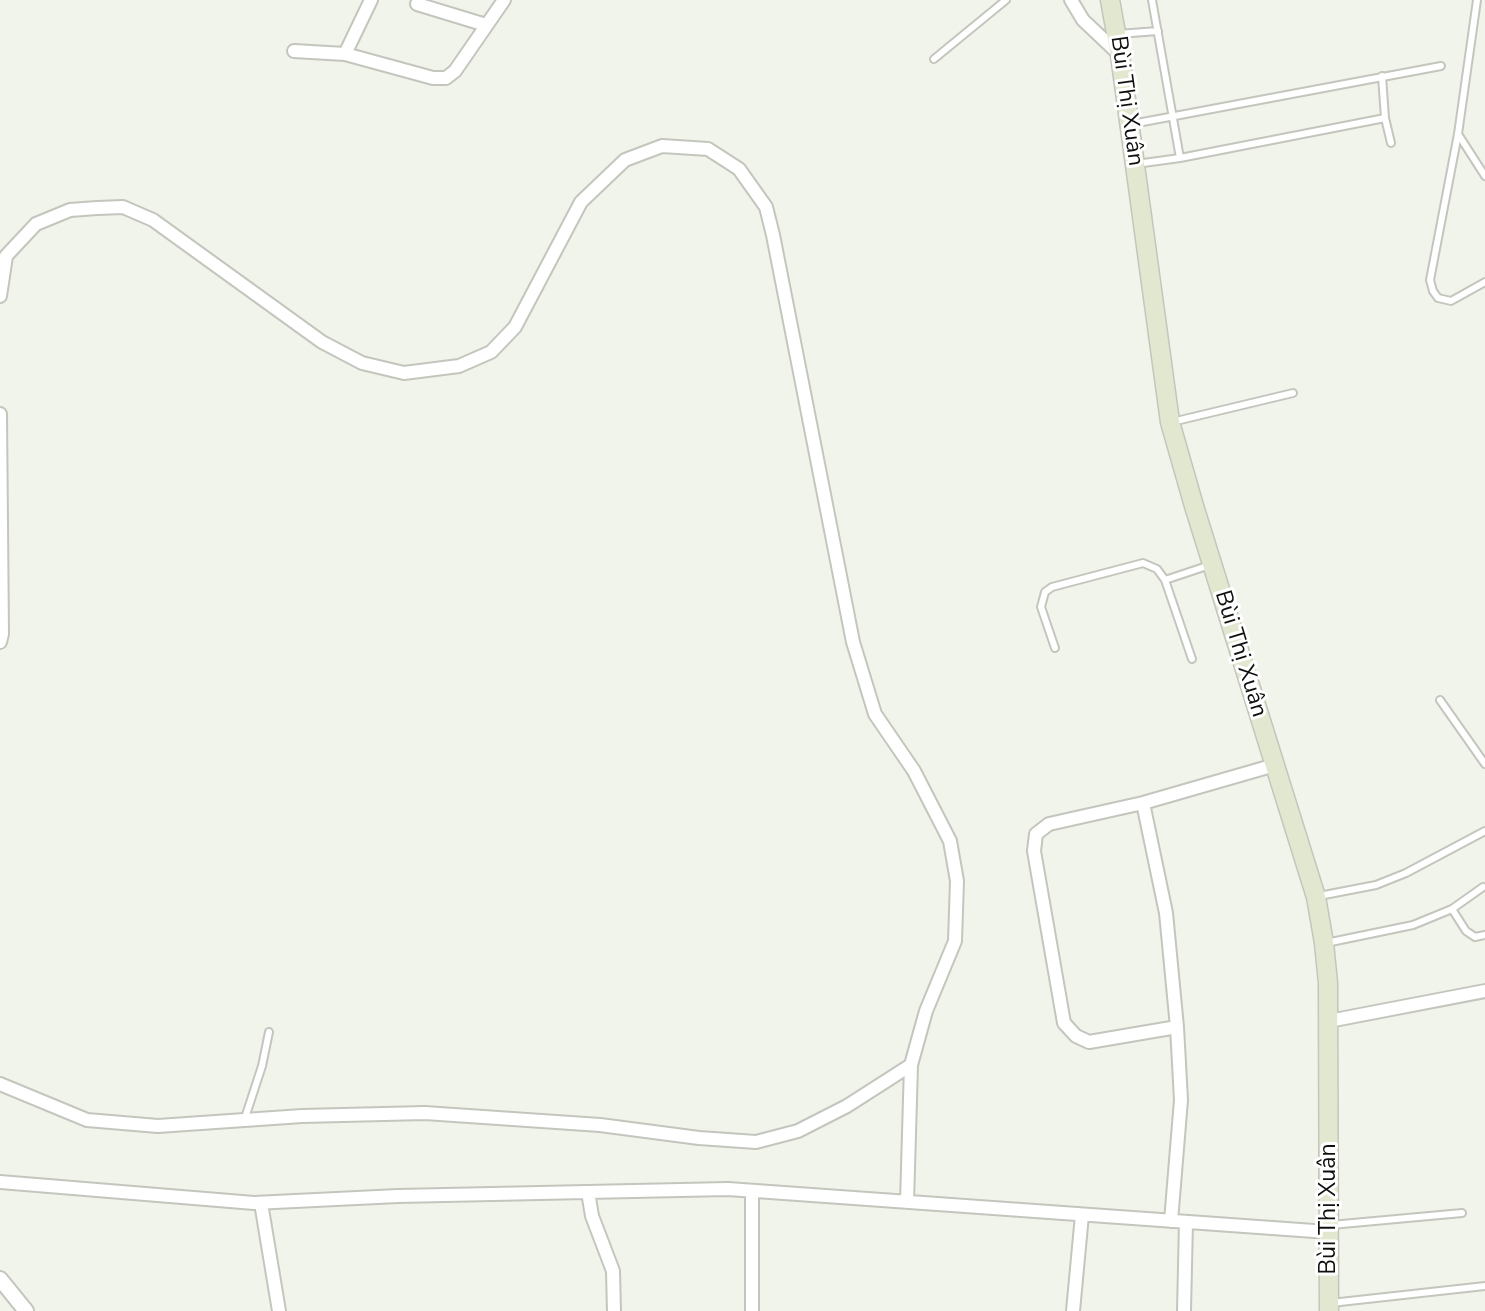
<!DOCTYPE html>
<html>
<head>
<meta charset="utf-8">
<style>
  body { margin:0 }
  canvas { display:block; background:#f1f4eb }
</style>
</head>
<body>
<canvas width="1485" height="1311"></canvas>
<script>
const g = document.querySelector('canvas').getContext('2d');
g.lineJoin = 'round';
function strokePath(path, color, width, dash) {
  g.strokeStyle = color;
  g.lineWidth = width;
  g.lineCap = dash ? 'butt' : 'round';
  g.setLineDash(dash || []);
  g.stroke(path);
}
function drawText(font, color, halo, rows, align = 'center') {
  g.font = font + ' "Nunito Sans",sans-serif';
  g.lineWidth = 6;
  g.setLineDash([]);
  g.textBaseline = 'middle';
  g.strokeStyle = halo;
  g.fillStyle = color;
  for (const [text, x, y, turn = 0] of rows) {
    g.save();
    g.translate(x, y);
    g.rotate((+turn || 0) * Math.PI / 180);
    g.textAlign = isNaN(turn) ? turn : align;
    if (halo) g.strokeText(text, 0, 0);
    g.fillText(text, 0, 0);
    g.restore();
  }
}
const service = new Path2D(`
  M1152,0L1180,158
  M1477,0L1458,134L1430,280L1433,291L1438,298L1451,301L1485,282
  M1118,34L1158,31
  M934,59L1006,0
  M1385,118L1391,143
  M1132,124L1441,66
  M1458,134L1485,176
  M1136,164L1180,158L1385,118L1382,76
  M1172,422L1293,393
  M1165,580L1192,659
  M1055,648L1041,607L1045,592L1052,587L1143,563L1157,569L1165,580L1210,565
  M1440,700L1485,764
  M1319,896L1376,885L1406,873L1485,831
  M1452,909L1466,931L1475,937L1485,935
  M1326,943L1413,925L1452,909L1483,887
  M244,1121L262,1066L269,1032
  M1331,1225L1462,1213
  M1331,1303L1485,1286`);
const minor = new Path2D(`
  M1071,0L1083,20L1120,55
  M417,4L486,25
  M294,51L345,54L433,78H446L455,71L504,0
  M345,54L371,0
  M0,296L6,256L36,224L70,210L97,208L123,207L153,220L322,342L362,363L404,373L459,366L491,352L515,327L581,202L625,160L662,146L708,149L739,169L766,207L773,235L853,642L875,714L914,771L950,841L957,881L955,941L926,1011L911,1065L907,1202
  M0,414L2,634L0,642
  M1143,803L1166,913L1177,1027L1181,1100L1171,1221
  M1329,1021L1485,991
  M1177,1027L1089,1042L1076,1036L1064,1023L1034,851L1036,834L1049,824L1143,803L1275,765
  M0,1084L87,1120L158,1126L302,1116L425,1113L600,1125L699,1138L756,1142L798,1131L847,1106L911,1065
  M0,1182L254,1203L398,1196L728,1189L1328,1232
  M752,1191V1311
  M588,1192L592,1216L613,1271L614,1311
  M261,1203L279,1311
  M1073,1311L1082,1215
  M1184,1311L1186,1222`);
const tertiary = new Path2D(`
  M0,1279L26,1311`);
const secondary = new Path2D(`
  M1110,0L1120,55L1170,422L1194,506L1316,897L1324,943L1328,983L1329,1311`);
const streetNames = [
  ["Bùi Thị Xuân",1126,101,82],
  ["Bùi Thị Xuân",1240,654,73],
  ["Bùi Thị Xuân",1329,1209,-90]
];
strokePath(service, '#c4c6be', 10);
strokePath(minor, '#c4c6be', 16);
strokePath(tertiary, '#c4c6be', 18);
strokePath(secondary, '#c4c6be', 21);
strokePath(service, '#fff', 6);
strokePath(minor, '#fff', 12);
strokePath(tertiary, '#fff', 14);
strokePath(secondary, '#e2e8cf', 18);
drawText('23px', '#10110e', '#fff', streetNames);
</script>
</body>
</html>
